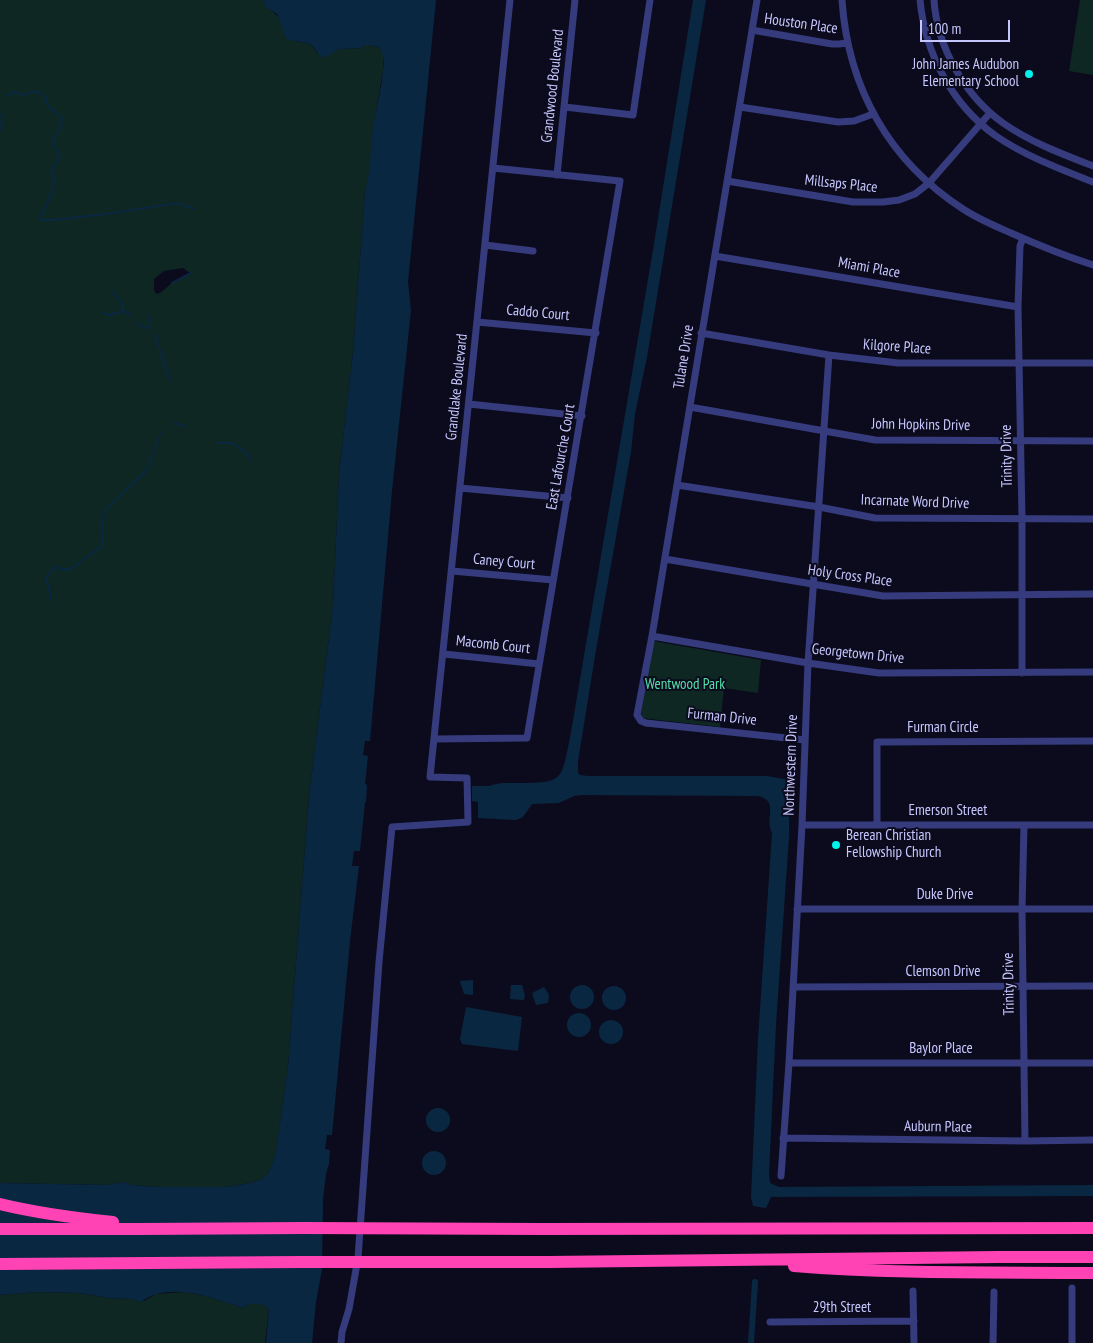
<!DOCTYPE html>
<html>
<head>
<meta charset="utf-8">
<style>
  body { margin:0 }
  #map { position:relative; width:1093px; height:1343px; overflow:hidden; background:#0c0b1d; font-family:"PT Sans Narrow",sans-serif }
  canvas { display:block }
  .scale { position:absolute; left:920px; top:20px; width:90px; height:22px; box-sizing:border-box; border:2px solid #c7c7ff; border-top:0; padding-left:6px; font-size:15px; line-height:18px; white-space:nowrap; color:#c7c7ff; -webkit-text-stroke:4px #0c0b1d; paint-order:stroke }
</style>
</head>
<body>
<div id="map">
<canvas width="1093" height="1343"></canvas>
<div class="scale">100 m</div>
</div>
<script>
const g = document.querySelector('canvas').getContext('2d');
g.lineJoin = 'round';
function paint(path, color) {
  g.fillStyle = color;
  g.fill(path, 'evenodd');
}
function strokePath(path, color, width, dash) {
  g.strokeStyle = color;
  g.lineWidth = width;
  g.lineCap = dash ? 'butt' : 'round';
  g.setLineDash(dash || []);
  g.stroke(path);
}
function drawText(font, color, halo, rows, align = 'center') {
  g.font = font + ' "PT Sans Narrow",sans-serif';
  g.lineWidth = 4;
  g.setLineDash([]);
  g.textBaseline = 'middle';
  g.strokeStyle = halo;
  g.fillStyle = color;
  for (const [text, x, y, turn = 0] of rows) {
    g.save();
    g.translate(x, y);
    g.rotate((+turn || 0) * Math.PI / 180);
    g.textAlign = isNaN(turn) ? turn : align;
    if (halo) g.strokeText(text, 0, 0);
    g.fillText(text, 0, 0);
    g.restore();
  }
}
const green = new Path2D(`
  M0,0H264C267,13 272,8 278,17C282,23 282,33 288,37C301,47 307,36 317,53L341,49L361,48L366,45H370L380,48L383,52V70L373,130L369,178L365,192L353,352L339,474L333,605L309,796L288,1066L276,1153L272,1165L268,1173L262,1179L250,1183L227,1187H157L131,1185L124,1182L109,1185L0,1183ZM183,268L190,273L172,283L160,293L156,294L154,290V279L164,271Z
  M1080,0H1093V75L1069,71Z
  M653,641L761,660L758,693L724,688L720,727L642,718L641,714Z
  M37,1292L79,1293L110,1298L132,1299L137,1301H144L156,1294L184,1292L206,1296L244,1308L248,1304H262L269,1309L265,1343H0V1295Z`);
const water = new Path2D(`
  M264,0H436L408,282L411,310L392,491L370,741H365L363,755L368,756L365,784L367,785L366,802H365L360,851H354L352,866H359L350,941L332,1135H327L325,1149L330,1150L329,1164L326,1174L323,1199L322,1269L316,1302L312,1343H266L269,1309L262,1304H248L244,1308C216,1300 185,1285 154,1295C149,1296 145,1300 140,1302L132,1299L110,1298L79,1293L37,1292L0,1295V1183L109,1185L124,1182L131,1185L157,1187H227L250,1183L262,1179L268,1173L272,1165L276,1152L288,1066L309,796L333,605L339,474L353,352L365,192C371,171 370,149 373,128C376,109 381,90 383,71C384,63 384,55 380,48L370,45H366L361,48L341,49L337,50L325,58C316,55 316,47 309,44C303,41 295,42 288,39L285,36L277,14L265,7Z
  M693,0H706L647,357L635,414L631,452L597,644L578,761V773L580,775L588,776H767L789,780V837L776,1024L769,1174L770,1183L779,1187L1093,1185V1196L771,1197L766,1208L753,1206L751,1197L758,1039L772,833C764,819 780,801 758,796L581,795L574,796L559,803L532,804L523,817L516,820L478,818V802L472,801V786H490C498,782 508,783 517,783C564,783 561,781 570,738L653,250Z
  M473,980V995L464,994L460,981Z
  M511,985H522L525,995L524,1000L510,999Z
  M570 997a12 12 0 1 1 24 0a12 12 0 1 1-24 0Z
  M602 998a12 12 0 1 1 24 0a12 12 0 1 1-24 0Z
  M544,987L549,995L548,1003L536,1005L532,993Z
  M466,1007L522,1017L518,1051L462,1044L460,1039Z
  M567 1025a12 12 0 1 1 24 0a12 12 0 1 1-24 0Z
  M599 1032a12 12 0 1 1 24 0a12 12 0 1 1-24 0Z
  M426 1120a12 12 0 1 1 24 0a12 12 0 1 1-24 0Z
  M422 1163a12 12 0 1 1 24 0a12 12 0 1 1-24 0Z`);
const stream = new Path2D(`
  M7,95L15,92L24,95L34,91L41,93L46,99L48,106L59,115L62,119L61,126L53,141V143L59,152L58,159L52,171L54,182L52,192L41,216V220H53L106,214L178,203L194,209
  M0,114L3,118L0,130
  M172,283L191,273
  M112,292L123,303V310
  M103,313L110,315L123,311L131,315
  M149,315L151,325
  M136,322C140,327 145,328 151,328
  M155,334L170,381
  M175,423L185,426
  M217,443H232C239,449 248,450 250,460
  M51,600C51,583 39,581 55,567L67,570L71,569L103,545L102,525L106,509L144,473L148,467L161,432`);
const canal = new Path2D(`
  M751,1343L755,1282`);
const minor = new Path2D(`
  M757,0L652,636L637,715L641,721L646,723L805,740
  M842,0C848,88 889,161 963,209C978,219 995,226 1011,233C1038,245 1065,256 1093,265
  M920,0C925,53 952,105 996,136C1025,156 1060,169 1093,182
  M934,0C937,47 965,96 1003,123C1030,142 1062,154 1093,166
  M752,30L832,44H839L847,43
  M565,107L633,115L650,0
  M740,107L838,122L854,121L873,114
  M557,175L575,0
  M727,181L853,202H883L899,200L915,194L929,183L990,113
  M485,245L533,251
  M715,256L1018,307
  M477,322L596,333
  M701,333L829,355L898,363H1093
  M469,404L582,416
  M690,407L875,440L1093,441
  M677,485L819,507L875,518L1093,519
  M460,488L568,498
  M665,559L883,596L1093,594
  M452,571L553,580
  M652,636L808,663L879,673L1093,672
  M444,654L539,664
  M1022,673V519L1018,307L1020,246L1023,238
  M435,739L527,738L620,181L493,168
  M802,825H1093
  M877,825V742L1093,741
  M1024,825L1022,909L1025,1141
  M797,909H1093
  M793,987L1093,986
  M789,1063H1093
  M783,1138L1025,1141L1093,1140
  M781,1176L789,1063L802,825L808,663L829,355
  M1072,1288V1343
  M913,1291L914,1343
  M770,1322L914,1321
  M341,1343L342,1332L349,1309L358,1258L379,962L392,827L468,822L467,778L430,777L510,0
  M993,1343L994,1292`);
const motorway = new Path2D(`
  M0,1204C37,1213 75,1218 113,1222
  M0,1229H139L304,1228
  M543,1229L1093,1228
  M548,1262L998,1257H1093
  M0,1264L301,1262
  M794,1266C893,1274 993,1272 1093,1273`);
const motorwayBridge = new Path2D(`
  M304,1228L543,1229
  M301,1262H548`);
const markers = [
  [1029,74,5,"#00f2ec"],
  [836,845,5,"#00f2ec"]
];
const streetNames = [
  ["Houston Place",801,24,8],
  ["Grandwood Boulevard",553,86,-84],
  ["Millsaps Place",841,184,6],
  ["Miami Place",869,268,10],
  ["Caddo Court",538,313,5],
  ["Kilgore Place",897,347,4],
  ["Tulane Drive",684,357,-81],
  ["Grandlake Boulevard",457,387,-84],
  ["John Hopkins Drive",921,425,1],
  ["Trinity Drive",1007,456,-91],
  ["East Lafourche Court",561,457,-80],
  ["Incarnate Word Drive",915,502,2],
  ["Caney Court",504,562,5],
  ["Holy Cross Place",850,576,8],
  ["Macomb Court",493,645,6],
  ["Georgetown Drive",858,654,6],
  ["Furman Drive",722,717,6],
  ["Furman Circle",943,728],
  ["Northwestern Drive",791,765,-88],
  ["Emerson Street",948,811],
  ["Duke Drive",945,895],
  ["Clemson Drive",943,972],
  ["Trinity Drive",1009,984,-91],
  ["Baylor Place",941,1049],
  ["Auburn Place",938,1127,1],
  ["29th Street",842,1308]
];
const poiNames = [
  ["John James Audubon",1019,65],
  ["Elementary School",1019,82],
  ["Berean Christian",846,836,"left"],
  ["Fellowship Church",846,853,"left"]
];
const parkNames = [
  ["Wentwood Park",685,685]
];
paint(green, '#0e2723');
paint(water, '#0a2741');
strokePath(stream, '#0a2741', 2);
strokePath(canal, '#0a2741', 6);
strokePath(minor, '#353b7d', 7);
strokePath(motorway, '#ff42b4', 12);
strokePath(motorwayBridge, '#ff42b4', 12);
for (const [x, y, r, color] of markers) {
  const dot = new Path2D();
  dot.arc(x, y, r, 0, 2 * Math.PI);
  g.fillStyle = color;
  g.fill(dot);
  strokePath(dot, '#0c0b1d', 2);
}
drawText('15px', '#c7c7ff', '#0c0b1d', streetNames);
drawText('15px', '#c7c7ff', '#0c0b1d', poiNames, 'right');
drawText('15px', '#52e0ab', '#0c0b1d', parkNames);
</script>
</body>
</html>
